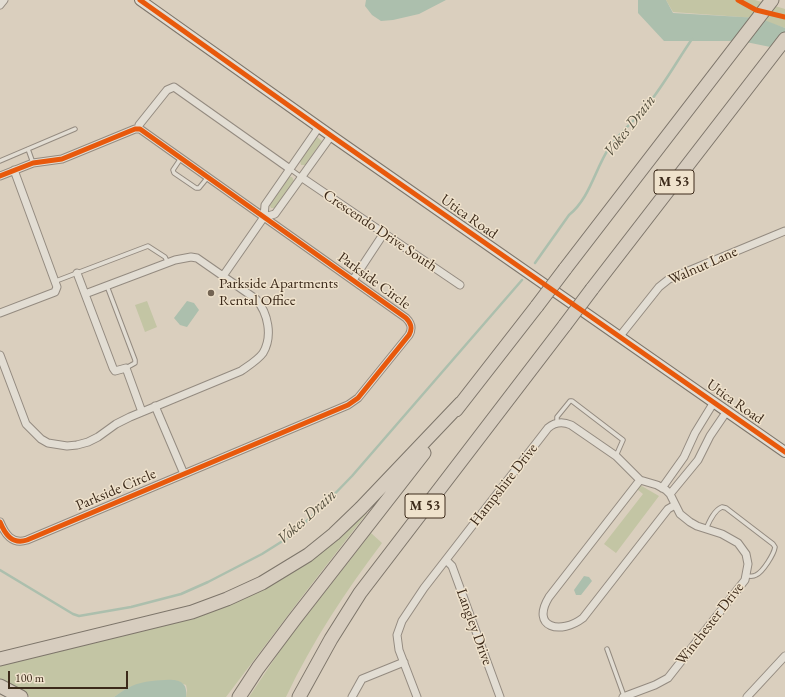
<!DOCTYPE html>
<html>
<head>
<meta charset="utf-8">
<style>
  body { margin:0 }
  #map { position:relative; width:785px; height:697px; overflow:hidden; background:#dacfbe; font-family:"EB Garamond",serif }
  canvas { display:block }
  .scale { position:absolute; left:8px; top:671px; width:120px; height:18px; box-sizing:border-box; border:2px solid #3c2a1a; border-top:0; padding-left:5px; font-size:12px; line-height:14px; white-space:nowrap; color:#3c2a1a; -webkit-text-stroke:3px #efe2cc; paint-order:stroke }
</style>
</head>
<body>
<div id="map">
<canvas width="785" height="697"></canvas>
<div class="scale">100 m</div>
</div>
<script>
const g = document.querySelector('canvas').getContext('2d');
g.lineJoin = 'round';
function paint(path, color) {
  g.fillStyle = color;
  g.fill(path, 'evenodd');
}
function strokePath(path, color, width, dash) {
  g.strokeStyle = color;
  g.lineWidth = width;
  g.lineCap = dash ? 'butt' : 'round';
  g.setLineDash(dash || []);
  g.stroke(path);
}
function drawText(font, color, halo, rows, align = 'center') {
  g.font = font + ' "EB Garamond",serif';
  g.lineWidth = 3;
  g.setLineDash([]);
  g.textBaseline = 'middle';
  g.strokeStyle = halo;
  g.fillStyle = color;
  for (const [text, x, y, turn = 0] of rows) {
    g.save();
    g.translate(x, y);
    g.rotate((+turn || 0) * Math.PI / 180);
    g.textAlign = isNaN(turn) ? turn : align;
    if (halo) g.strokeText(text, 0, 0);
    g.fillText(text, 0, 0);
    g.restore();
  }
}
const green = new Path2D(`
  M666,0H755L785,9V28L755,18L673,12Z
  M317,137L322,141L305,165H301L300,161Z
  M288,177H292L294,181L275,208H271L269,204Z
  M147,301L157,327L145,332L135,305Z
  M640,485L659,496L616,553L604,544L643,494L637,489Z
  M365,512L367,513L304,594L226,697H186L187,690L186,685L175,681L129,687L114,697H30L22,691L0,681V666L168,625L222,607Z
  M371,533L382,543C345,592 312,642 286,697H249L283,646Z`);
const water = new Path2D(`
  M366,0H446L419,14L393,20L381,21L372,15L365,6Z
  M638,0H666L673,13L759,18L785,28V50L741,41H664L638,13Z
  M187,301L194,303L199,310L187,327L180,325L174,318Z
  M584,576L589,577L592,581L581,595H576L574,590Z
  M152,681C167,680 189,675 186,697H114C128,687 135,683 152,681Z`);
const stream = new Path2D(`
  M535,263L569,215C590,198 595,169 609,148C620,132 634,121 646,107C663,86 677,61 692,39
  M0,570L73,614L79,616L131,607L181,594L208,582L262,554L289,537L321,508L352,476L522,280`);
const lane = new Path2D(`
  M28,149L33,163
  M181,158L173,170L174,173L196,188H199L208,177
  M0,161L75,129
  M290,169L301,177
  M56,281L148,246L165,257L168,263
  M107,286L135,360V363L126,368
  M557,423V417L570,401H572L623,440L616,456
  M706,529C709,522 714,510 722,507L726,508L773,544L775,547C774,554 763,572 756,575C753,577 750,576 747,576
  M607,649L624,696`);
const street = new Path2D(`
  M0,5L4,0
  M138,129L139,125L167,90L174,87L290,169
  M0,176L33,163L62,159L135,129H140L406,318C411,323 413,328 409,335L358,398L348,405L27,540C12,545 5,534 0,522
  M301,177L460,285
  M264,217L275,214L331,136
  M77,273L113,368L115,371L126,368L142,412
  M223,276L264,217L265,205L319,127
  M353,280L384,233
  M0,313L55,292L57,287L14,170
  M620,336L659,287L669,279L785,231
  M0,355L26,424L41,439L48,443L67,446L77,445L88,442L98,437L116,424L130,417L241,371C248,366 258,360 263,353C273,336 268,313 256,299L197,258L191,257L175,260L85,294
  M155,406L184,474
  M640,480L549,597C530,628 561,635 583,618L668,509L675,505
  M662,488L684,457L695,433L714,402
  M670,494L698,460L710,436L727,411
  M446,560L452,566L500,697
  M352,697L362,679L404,662
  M417,697L399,650L397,635L402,621L424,588L548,428C555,422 562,421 571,425L616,456L640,480L657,485L666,490L670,494L680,514L690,522L697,526L722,534L738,543L746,554L748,564L745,580L668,678L655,685L623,697
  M747,697L785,656`);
const secondary = new Path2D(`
  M140,0L333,137L785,452`);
const highway = new Path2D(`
  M565,269L772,0
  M592,289L785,39
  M456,410L537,306
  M0,659L192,612L227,599L262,583L308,555L334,534L361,508L461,403
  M0,686L21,697
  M239,697L258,668L294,620L424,453
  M299,697L331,639L360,593L565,325`);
const highwayBridge = new Path2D(`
  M537,306L565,269
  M565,325L592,289`);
const cycleway = new Path2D(`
  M140,0L333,137L785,452
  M738,0L756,10L785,17
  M0,176L33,163L62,159L135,129H140L406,318C411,323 413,328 409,335L358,398L348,405L27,540C12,545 5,534 0,522`);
const markers = [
  [211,293,4,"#736453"]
];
const shields = [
  [674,182,40],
  [425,506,40]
];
const shieldNames = [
  ["M 53",674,182],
  ["M 53",425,506]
];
const streetNames = [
  ["Utica Road",469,217,35],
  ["Crescendo Drive South",380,231,34],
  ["Walnut Lane",703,266,-24],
  ["Parkside Circle",374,281,36],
  ["Utica Road",735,402,35],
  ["Hampshire Drive",504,485,-52],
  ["Parkside Circle",116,490,-23],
  ["Winchester Drive",710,624,-52],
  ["Langley Drive",474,627,70]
];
const poiNames = [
  ["Parkside Apartments",219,284],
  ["Rental Office",219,301]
];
const waterNames = [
  ["Vokes Drain",630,126,-52],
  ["Vokes Drain",307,517,-42]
];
paint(green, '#c3c5a4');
paint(water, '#acbfad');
strokePath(stream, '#acbfad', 2.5);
strokePath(lane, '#948b80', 5.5);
strokePath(street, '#948b80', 9);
strokePath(secondary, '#7d756a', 12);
strokePath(highway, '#7d756a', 15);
strokePath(lane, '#e2ddd3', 3.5);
strokePath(street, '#e2ddd3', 7);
strokePath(secondary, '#e2ddd3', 10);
strokePath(highway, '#d7cdbf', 13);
strokePath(highwayBridge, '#7d756a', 15, []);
strokePath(highwayBridge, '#d7cdbf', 13);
strokePath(cycleway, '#e8590c', 5);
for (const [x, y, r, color] of markers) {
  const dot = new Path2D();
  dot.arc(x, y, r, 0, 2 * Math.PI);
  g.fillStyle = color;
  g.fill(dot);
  strokePath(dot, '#efe2cc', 1.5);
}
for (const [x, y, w] of shields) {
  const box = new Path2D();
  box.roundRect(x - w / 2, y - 12, w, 24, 3);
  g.fillStyle = '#efe2cc';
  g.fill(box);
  strokePath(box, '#3c2a1a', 1);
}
drawText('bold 14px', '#3c2a1a', null, shieldNames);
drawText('15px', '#3c2a1a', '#efe2cc', streetNames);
drawText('15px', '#3c2a1a', '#efe2cc', poiNames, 'left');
drawText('italic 16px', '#534e3d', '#efe2cc', waterNames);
</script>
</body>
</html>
